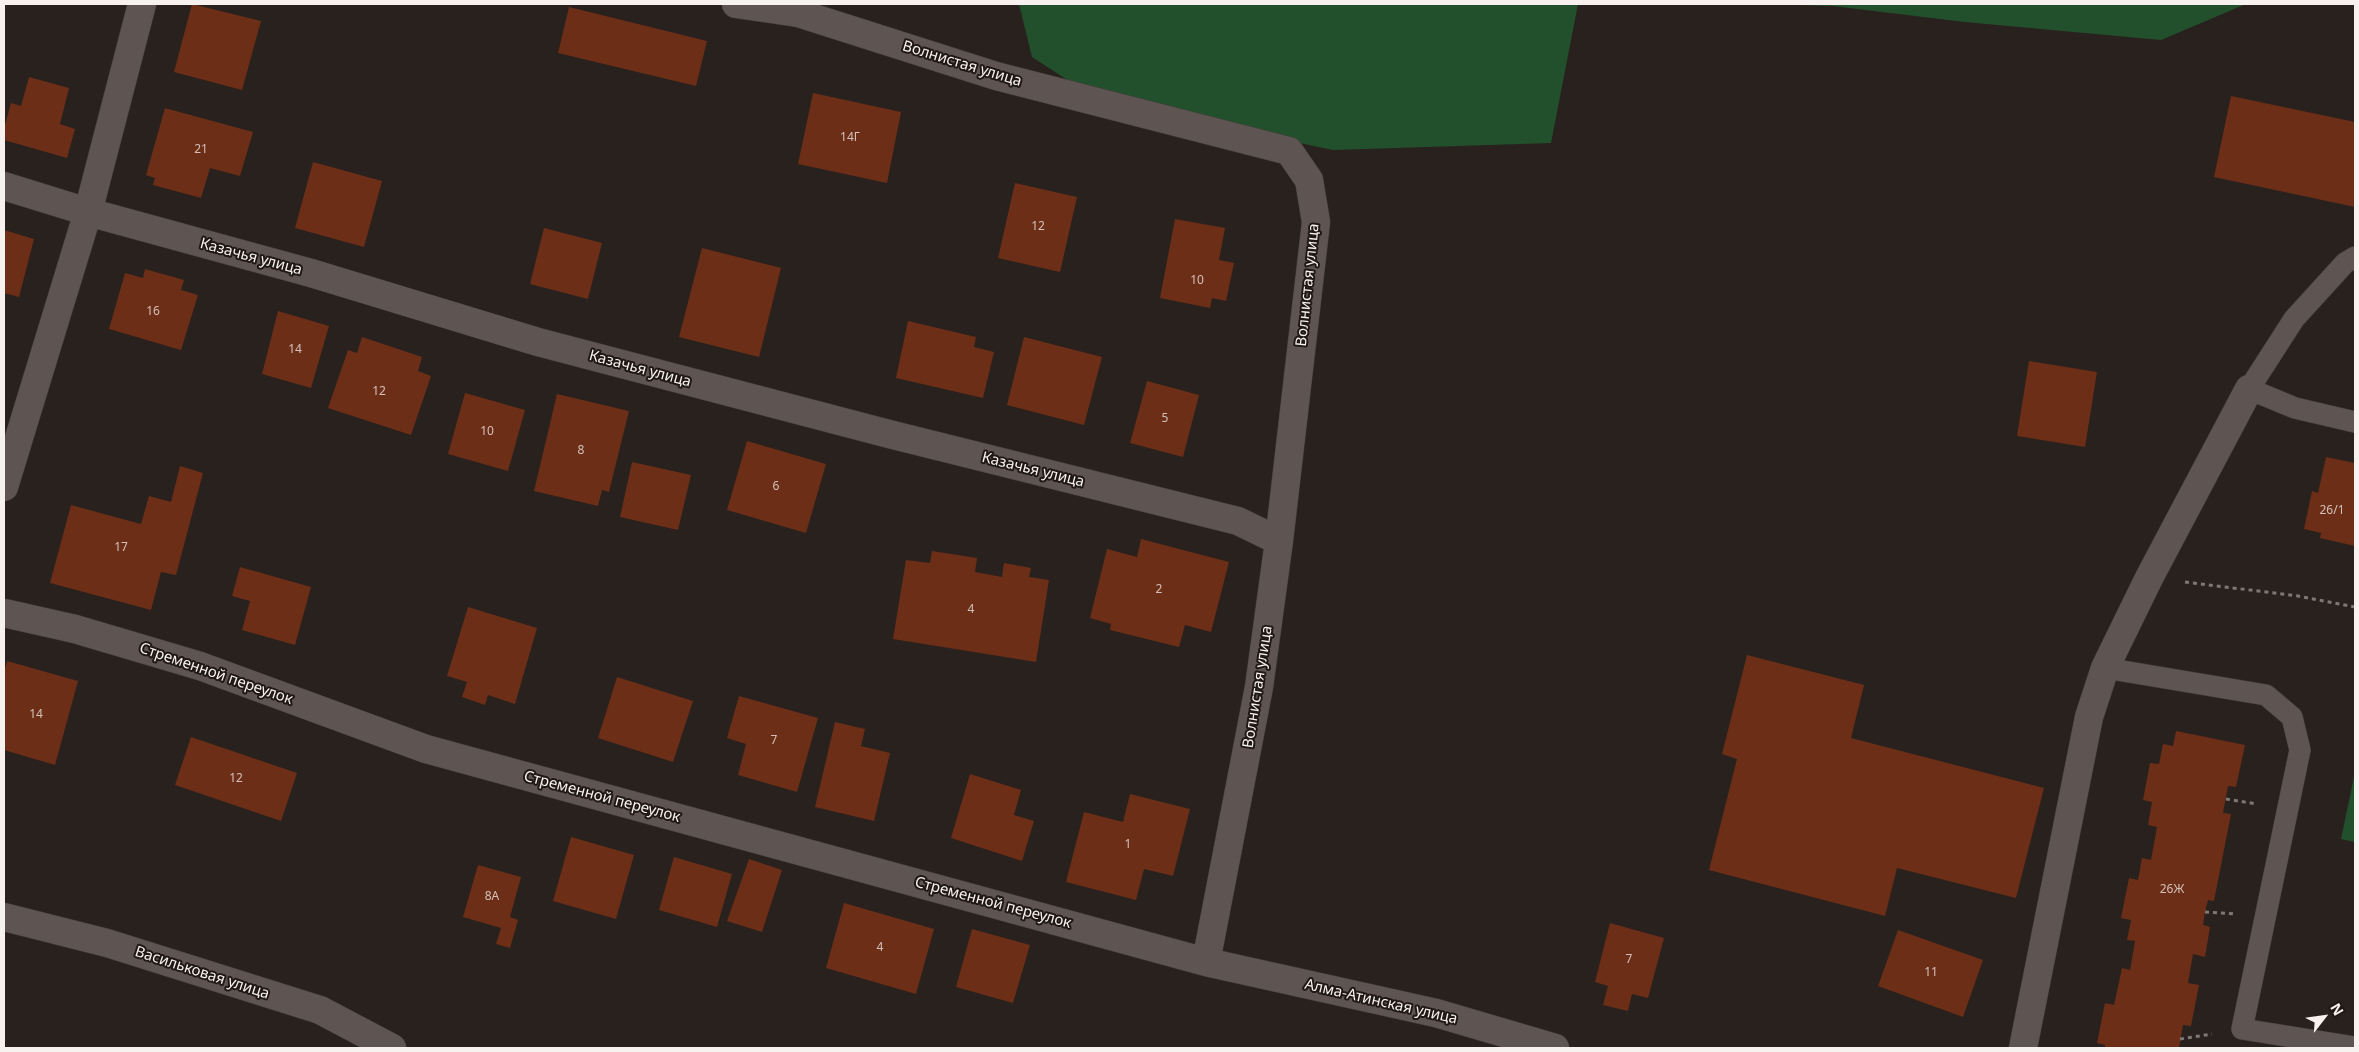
<!DOCTYPE html>
<html>
<head>
<meta charset="utf-8">
<style>
  body { margin:0 }
  #map { position:relative; width:2359px; height:1052px; overflow:hidden; background:#29211e; font-family:"Noto Sans",sans-serif }
  canvas { display:block }
  .frame { position:absolute; inset:0; border:5px solid #f7f1ef; pointer-events:none }
  .north { position:absolute; left:2299px; top:992px; width:50px; height:50px; -webkit-text-stroke:4px #1f1815; paint-order:stroke; rotate:60deg; font-size:14px; font-weight:700; line-height:20px; text-align:center; color:#f7f1ef }
  .north::after { content:''; display:block; margin:auto; width:18px; height:22px; background:#f7f1ef; clip-path:polygon(50% 0,100% 100%,50% 72%,0 100%) }
</style>
</head>
<body>
<div id="map">
<canvas width="2359" height="1052"></canvas>
<div class="frame"></div>
<div class="north">N</div>
</div>
<script>
const g = document.querySelector('canvas').getContext('2d');
g.lineJoin = 'round';
function paint(path, color) {
  g.fillStyle = color;
  g.fill(path, 'evenodd');
}
function strokePath(path, color, width, dash) {
  g.strokeStyle = color;
  g.lineWidth = width;
  g.lineCap = dash ? 'butt' : 'round';
  g.setLineDash(dash || []);
  g.stroke(path);
}
function drawText(font, color, halo, rows, align = 'center') {
  g.font = font + ' "Noto Sans",sans-serif';
  g.lineWidth = 4;
  g.setLineDash([]);
  g.textBaseline = 'middle';
  g.strokeStyle = halo;
  g.fillStyle = color;
  for (const [text, x, y, turn = 0] of rows) {
    g.save();
    g.translate(x, y);
    g.rotate((+turn || 0) * Math.PI / 180);
    g.textAlign = isNaN(turn) ? turn : align;
    if (halo) g.strokeText(text, 0, 0);
    g.fillText(text, 0, 0);
    g.restore();
  }
}
const green = new Path2D(`
  M1019,4H1578L1551,143L1333,150L1100,101L1032,57Z
  M1768,4H2246L2161,40L1965,22L1833,6Z
  M2355,772V842L2341,839Z`);
const building = new Path2D(`
  M192,4L261,21L242,90L174,72Z
  M569,7L707,41L696,86L558,53Z
  M29,77L69,88L60,124L75,129L67,158L4,140V129L11,103L21,106Z
  M813,93L901,112L887,183L798,164Z
  M2231,96L2355,122V207L2214,177Z
  M165,108L253,132L240,176L210,168L201,198L153,185L155,178L146,175Z
  M313,162L382,181L364,247L295,228Z
  M1015,183L1077,197L1060,272L998,258Z
  M1175,219L1225,228L1219,260L1234,263L1226,301L1212,298L1210,308L1160,298Z
  M544,228L602,243L588,299L530,284Z
  M4,230L34,239L19,297L4,293Z
  M702,248L781,268L759,357L679,337Z
  M145,269L184,280L181,290L198,295L181,350L109,329L125,273L143,278Z
  M278,311L329,326L311,388L262,374Z
  M908,321L976,337L974,347L994,352L983,398L896,378Z
  M362,337L422,357L418,371L431,376L411,435L328,408L348,350L357,353Z
  M1024,337L1102,357L1084,425L1007,405Z
  M2029,361L2097,372L2085,447L2017,436Z
  M1147,381L1199,395L1183,457L1130,443Z
  M465,393L525,410L508,471L448,454Z
  M557,394L629,411L609,492L602,490L598,506L534,491Z
  M747,441L826,464L806,533L727,510Z
  M2326,457L2355,463V546L2320,538L2321,533L2304,529L2312,491L2318,493Z
  M632,462L691,475L678,530L620,517Z
  M180,466L203,473L176,575L161,572L151,610L50,583L71,505L141,524L149,496L171,502Z
  M1141,539L1229,562L1211,632L1185,625L1179,647L1110,630L1111,624L1090,618L1107,549L1137,557Z
  M932,551L977,558L975,572L1002,577L1004,563L1031,568L1029,577L1049,580L1036,662L893,639L906,560L930,563Z
  M240,567L311,587L295,645L242,630L250,601L232,596Z
  M468,607L537,628L515,704L488,695L485,705L462,697L467,682L447,676Z
  M1747,655L1864,685L1851,738L2044,788L2016,898L1897,868L1885,916L1709,870L1737,759L1722,754Z
  M7,661L78,681L55,765L4,750V673Z
  M617,677L693,701L673,762L598,738Z
  M739,696L818,718L797,792L738,775L746,744L727,738Z
  M835,722L865,729L861,746L890,753L874,821L815,807Z
  M2176,731L2245,745L2236,787L2228,786L2223,813L2231,814L2214,901L2208,900L2205,912L2203,925L2210,927L2205,957L2193,954L2188,983L2199,985L2191,1026L2183,1025L2179,1048H2105V1045L2097,1043L2105,1003L2114,1005L2122,968L2130,970L2135,941L2127,940L2131,920L2121,918L2129,878L2138,880L2142,858L2151,860L2157,827L2148,825L2152,802L2143,800L2150,763L2159,764L2163,744L2173,746Z
  M191,737L297,773L281,821L175,785Z
  M970,774L1021,790L1014,815L1034,821L1022,861L951,838Z
  M1130,794L1190,809L1173,876L1144,869L1136,900L1066,882L1084,812L1123,822Z
  M571,837L634,855L616,919L553,901Z
  M674,857L732,874L717,927L659,910Z
  M749,859L782,870L762,932L727,921Z
  M478,865L521,877L510,917L518,920L510,948L496,944L501,928L463,917Z
  M844,903L934,929L916,994L826,968Z
  M1610,923L1664,938L1648,998L1632,994L1628,1011L1603,1005L1608,986L1595,982Z
  M972,929L1030,945L1013,1003L956,987Z
  M1898,930L1983,960L1963,1017L1878,986Z`);
const path = new Path2D(`
  M2185,582L2298,596L2355,607
  M2226,799L2257,804
  M2205,912L2235,914
  M2180,1039L2212,1034`);
const service = new Path2D(`
  M2355,257L2345,263L2294,319L2249,389L2295,408L2355,422
  M2105,668L2266,695L2292,717L2300,750L2242,1029L2355,1047`);
const minor = new Path2D(`
  M736,4L798,13L996,76L1289,151L1309,180L1316,222L1279,541L1259,687L1206,962
  M4,186L88,212L311,273L538,342L889,434L1238,521L1279,541
  M4,487L88,212L142,4
  M4,613L75,629L200,666L426,749L1206,962L1436,1013L1555,1048
  M2023,1048L2089,717L2105,668L2149,578L2249,389`);
const tertiary = new Path2D(`
  M4,917L107,943L320,1010L392,1048`);
const numberNames = [
  ["14Г",850,138],
  ["21",201,150],
  ["12",1038,227],
  ["10",1197,281],
  ["16",153,312],
  ["14",295,350],
  ["12",379,392],
  ["5",1165,419],
  ["10",487,432],
  ["8",581,451],
  ["6",776,487],
  ["26/1",2332,511],
  ["17",121,548],
  ["2",1159,590],
  ["4",971,610],
  ["14",36,715],
  ["7",774,741],
  ["12",236,779],
  ["1",1128,845],
  ["26Ж",2172,890],
  ["8А",492,897],
  ["4",880,948],
  ["7",1629,960],
  ["11",1931,973]
];
const streetNames = [
  ["Волнистая улица",962,64,17],
  ["Казачья улица",251,257,15],
  ["Волнистая улица",1308,285,-84],
  ["Казачья улица",640,369,15],
  ["Казачья улица",1033,470,14],
  ["Стременной переулок",216,674,19],
  ["Волнистая улица",1258,687,-81],
  ["Стременной переулок",602,797,15],
  ["Стременной переулок",993,903,15],
  ["Васильковая улица",202,973,18],
  ["Алма-Атинская улица",1381,1002,13]
];
paint(green, '#23502c');
paint(building, '#6c2e16');
strokePath(service, '#443e3b', 22);
strokePath(minor, '#443e3b', 29);
strokePath(tertiary, '#443e3b', 29);
strokePath(path, '#7e7774', 3, [4, 4]);
strokePath(service, '#5e5451', 21);
strokePath(minor, '#5e5451', 28);
strokePath(tertiary, '#5e5451', 28);
drawText('12px', '#d4c0b9', null, numberNames);
drawText('15px', '#f7f1ef', '#1f1815', streetNames);
</script>
</body>
</html>
